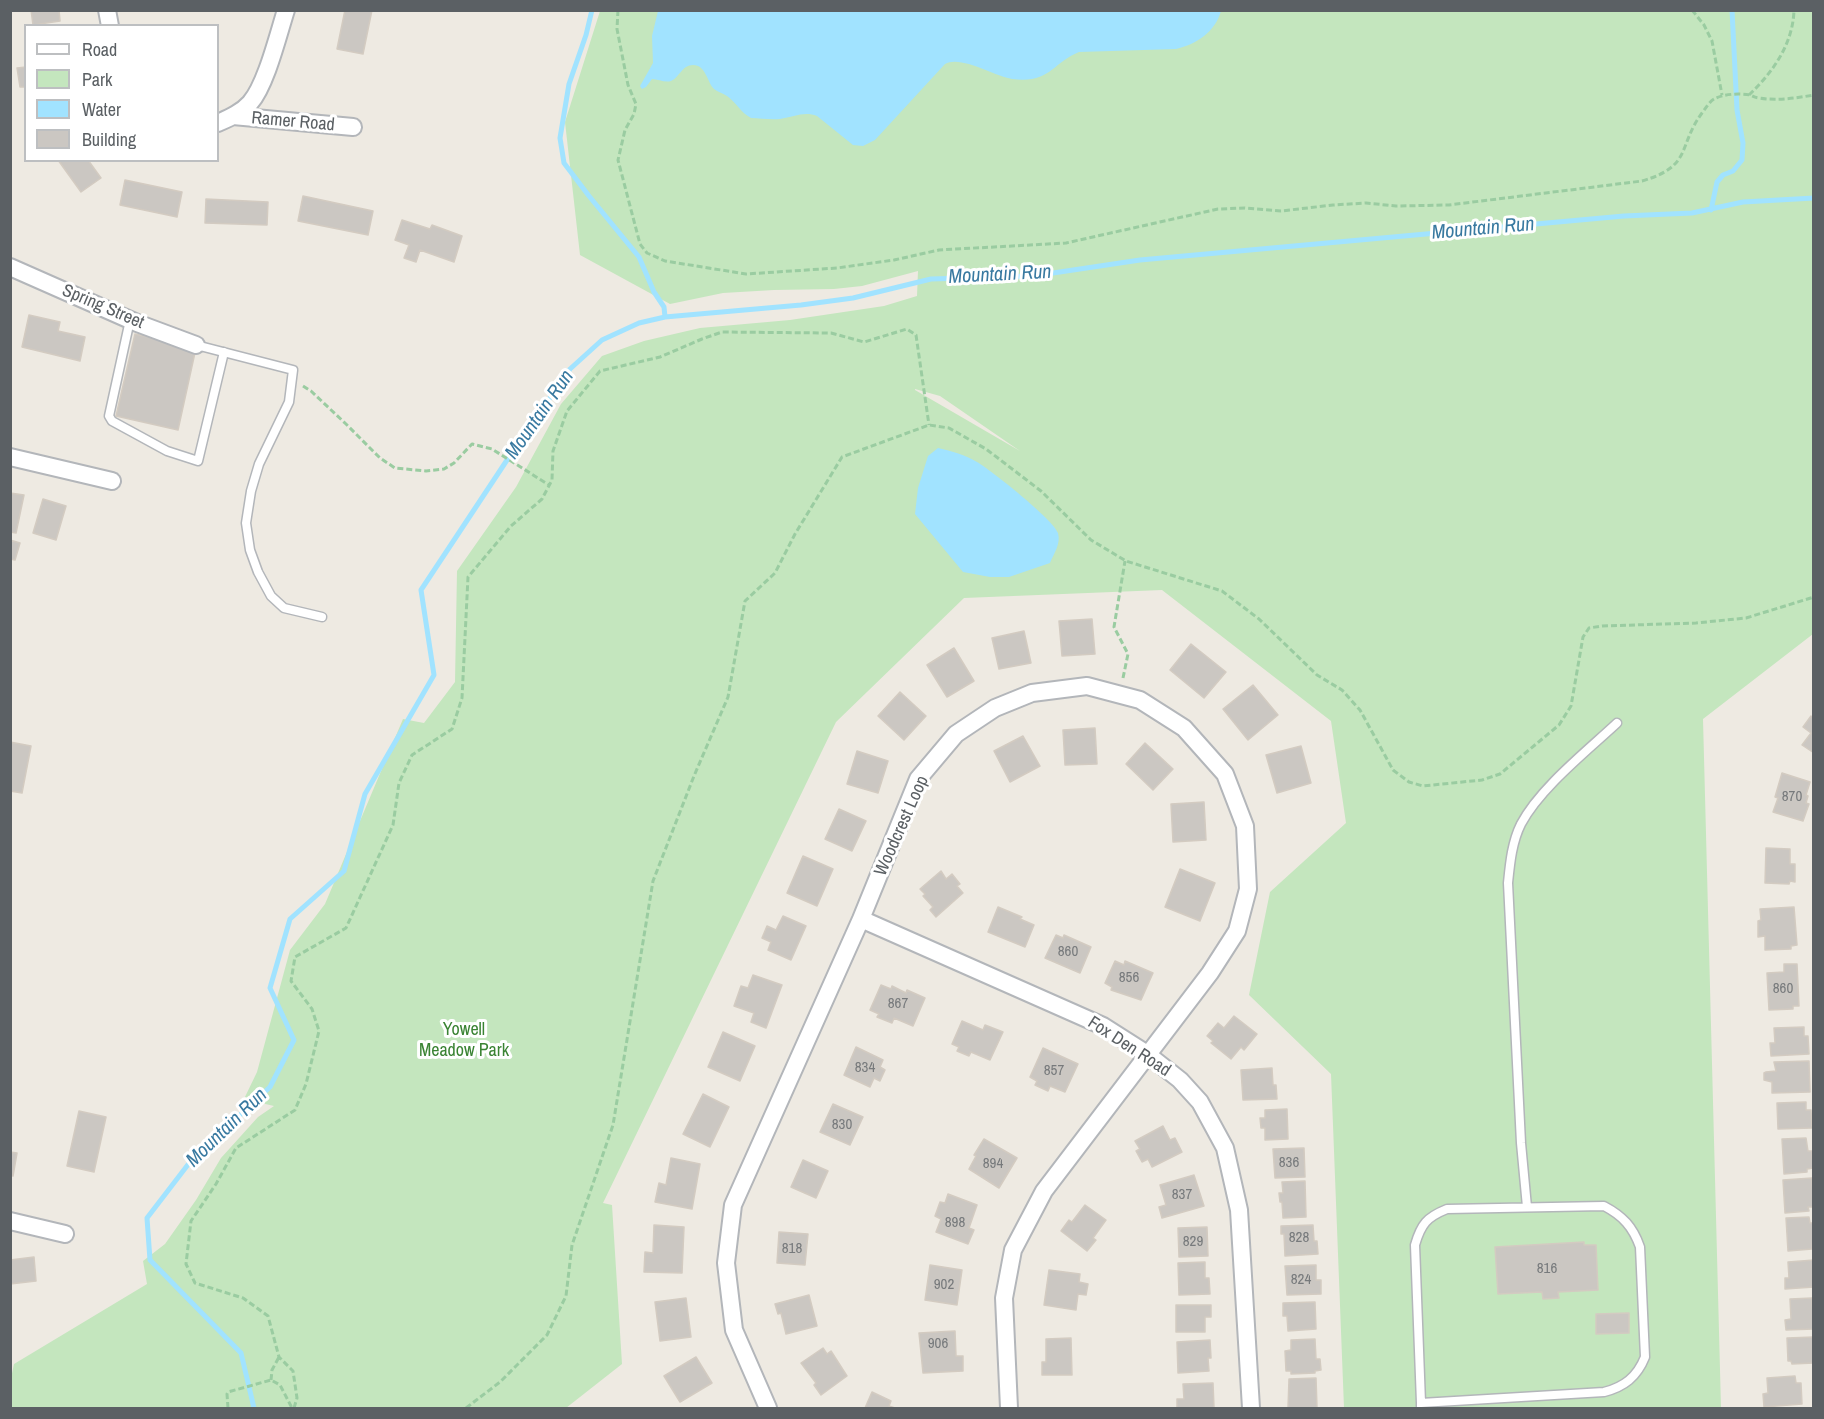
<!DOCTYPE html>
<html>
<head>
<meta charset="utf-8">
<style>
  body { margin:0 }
  #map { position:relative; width:1824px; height:1419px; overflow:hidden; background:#eeeae2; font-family:"Archivo Narrow",sans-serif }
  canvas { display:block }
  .frame { position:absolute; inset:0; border:12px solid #5b6064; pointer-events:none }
  .legend { position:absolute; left:24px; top:24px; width:195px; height:138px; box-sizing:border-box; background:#fff; border:2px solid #bdbfc1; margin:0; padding:8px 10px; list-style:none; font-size:18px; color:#5b6064 }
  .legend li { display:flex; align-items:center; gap:12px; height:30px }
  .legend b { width:30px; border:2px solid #bdbfc1 }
</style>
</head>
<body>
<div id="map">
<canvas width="1824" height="1419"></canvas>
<div class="frame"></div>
<ul class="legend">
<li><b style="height:8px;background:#fff"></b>Road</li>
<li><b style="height:16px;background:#c4e6be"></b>Park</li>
<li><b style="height:16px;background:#a1e3ff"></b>Water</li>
<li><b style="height:16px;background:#cbc7c2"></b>Building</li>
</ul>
</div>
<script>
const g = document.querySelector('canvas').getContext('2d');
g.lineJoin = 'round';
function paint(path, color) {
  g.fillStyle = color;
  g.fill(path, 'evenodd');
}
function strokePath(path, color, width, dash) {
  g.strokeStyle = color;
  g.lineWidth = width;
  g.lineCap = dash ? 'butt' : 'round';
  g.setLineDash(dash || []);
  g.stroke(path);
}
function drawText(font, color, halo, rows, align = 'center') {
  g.font = font + ' "Archivo Narrow",sans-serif';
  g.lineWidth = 6;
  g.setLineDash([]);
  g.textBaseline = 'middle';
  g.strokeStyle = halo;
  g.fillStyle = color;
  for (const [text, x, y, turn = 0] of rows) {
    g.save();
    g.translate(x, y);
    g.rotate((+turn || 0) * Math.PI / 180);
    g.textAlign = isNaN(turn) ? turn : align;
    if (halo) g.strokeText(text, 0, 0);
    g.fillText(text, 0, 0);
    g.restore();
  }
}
const green = new Path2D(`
  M600,11H1813V634L1703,719L1721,1408H1344L1331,1074L1249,995L1270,892L1346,823L1331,721L1162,590L964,598L836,722L603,1203L612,1205L622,1364L566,1408H11V1378L14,1364L147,1284L143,1261L165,1244L196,1200L221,1158L258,1117L274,1106L244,1099L257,1072L290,950L325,904L403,719L424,723L455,682L457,571L516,487L561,404L602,356L644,341L700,328L790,320L884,306L917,296L918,271L862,286L834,289L774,290L723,293L670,304L580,255L565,122ZM915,389L940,396L1020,451L915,390Z`);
const water = new Path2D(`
  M658,11V10L1221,11C1215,32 1197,44 1176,49L1079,52C1052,63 1050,84 1012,79C994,76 961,55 945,64L875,140L863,146L853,145L817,116C804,111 794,117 780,119C770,120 760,118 751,118C740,112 736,102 727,96C722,93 718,92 714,89C707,82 706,65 693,65C682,65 679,78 671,81C665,83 658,79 652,79L646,87L642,89L640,86L653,63L652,36Z
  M938,448C952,451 965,455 977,462C991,470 1054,520 1058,533C1061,544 1054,553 1050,563L1009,577H990L963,572L915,514L918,488L928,456Z`);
const stream = new Path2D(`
  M592,10L586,35L569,84L560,138L564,163L589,196L639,257L654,292L664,307L665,317
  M1711,210L1717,182L1723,175L1733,171L1742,160L1743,143L1737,110L1732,10
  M254,1408L241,1353L150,1260L147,1218L190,1162L270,1087L294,1040L270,988L290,919L344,871L365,794L434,675L421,590L511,454L570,369L602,340L639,323L665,317L801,305L853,298L931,279L1033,276L1140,260L1624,216L1692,213L1743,202L1814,198`);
const building = new Path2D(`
  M31,10H59L60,21L33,25Z
  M345,10H372L363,54L337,49Z
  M26,67V87H20L17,68Z
  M58,160H88L101,178L81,192Z
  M125,180L182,192L177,217L120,205Z
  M303,196L373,211L368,235L298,221Z
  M206,199L268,202L267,225L205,223Z
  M402,220L430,229L432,225L462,236L454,262L420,250L416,262L404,258L409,245L395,240Z
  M29,315L60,322L58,331L85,337L80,361L22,347Z
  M135,334L196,348L178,430L116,416Z
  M10,493L24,495L16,533L10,532Z
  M43,499L66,506L56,540L33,533Z
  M10,540L20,543L15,560L10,559Z
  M1092,619L1095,654L1062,656L1059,621Z
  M1024,631L1031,663L999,669L992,638Z
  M1191,644L1226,672L1204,698L1170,670Z
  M954,648L974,681L947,697L927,665Z
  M1253,685L1278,715L1248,740L1223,709Z
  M900,692L926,716L904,740L878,716Z
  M1811,716L1814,718V753L1802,745L1811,733L1803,727Z
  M1095,728L1097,764L1065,765L1063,730Z
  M1023,736L1040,766L1010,782L994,751Z
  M10,742L31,746L22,793L10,791Z
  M1145,743L1173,769L1153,790L1126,764Z
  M1301,746L1311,783L1277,793L1266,755Z
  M857,751L888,761L878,793L847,784Z
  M1782,773L1810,782L1806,795L1808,796L1806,803L1809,804L1803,821L1773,812L1778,798L1775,797Z
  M1204,802L1206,840L1173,842L1171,804Z
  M839,809L866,821L852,851L825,839Z
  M1766,848L1790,849V864H1795V882L1790,881L1789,884L1765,883Z
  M803,856L833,869L817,906L787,893Z
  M1180,869L1215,883L1200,921L1165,907Z
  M941,871L946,879L952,874L960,884L957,886L963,893L936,917L930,910L933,907L923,896L925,894L920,889Z
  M998,907L1022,917L1020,919L1034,925L1025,947L988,932Z
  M1794,907L1797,945L1791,946V949L1765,950V936L1758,937V921L1761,920L1760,909Z
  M783,916L806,926L791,960L768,950L771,942L762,938L767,926L776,930Z
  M1056,935L1063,938L1064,935L1091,947L1080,973L1045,958Z
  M1115,961L1124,965L1125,961L1153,973L1141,1000L1111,990L1112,987L1105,983Z
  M1784,964H1797L1799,1006H1793V1009L1769,1010L1767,973L1784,972Z
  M753,975L782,985L766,1028L751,1022L754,1013L734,1006L741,986L748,988Z
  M881,985L891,989L892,986L906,993L907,990L925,998L913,1026L894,1018L892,1023L877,1017L879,1014L870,1010Z
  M1234,1016L1257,1034L1244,1050L1241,1047L1231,1059L1211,1043L1213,1041L1207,1036L1218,1023L1224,1028Z
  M962,1021L983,1030L985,1025L1003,1032L990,1060L971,1052L969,1056L957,1051L959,1047L952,1044Z
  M1804,1027V1036H1808L1809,1054L1771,1056L1770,1043H1775L1774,1028Z
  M723,1032L755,1046L740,1081L708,1067Z
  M856,1047L883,1060L880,1067L885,1070L880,1081L874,1078L870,1087L844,1075Z
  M1043,1048L1078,1064L1065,1092L1050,1086L1048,1091L1035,1085L1037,1081L1030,1077Z
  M1809,1061L1810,1092L1772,1093V1082L1764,1080V1073L1766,1072L1776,1071L1774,1062Z
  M1272,1068L1273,1085H1276L1277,1099L1243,1100L1241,1070Z
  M703,1094L729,1107L710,1147L683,1134Z
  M1806,1102V1110H1811L1812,1128L1778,1129L1777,1103Z
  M833,1104L863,1117L850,1145L820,1132Z
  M1287,1109L1288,1139L1265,1140V1128H1261L1260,1118H1265V1110Z
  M79,1111L106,1117L94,1172L67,1166Z
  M1163,1126L1170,1140L1175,1138L1182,1152L1152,1167L1148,1159L1142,1162L1136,1151L1140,1149L1135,1141Z
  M1806,1138L1808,1151H1812L1813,1168L1807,1169V1172L1784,1174L1782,1139Z
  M984,1139L1017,1158L999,1188L969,1169L976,1156L974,1155Z
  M1304,1148L1305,1177L1275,1178L1273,1149Z
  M10,1152L17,1153L13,1176L10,1175Z
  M671,1158L700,1164L692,1209L655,1202L659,1183L666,1185Z
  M803,1160L828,1171L816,1198L791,1187Z
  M1194,1175L1204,1206L1162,1218L1159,1207L1166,1205L1160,1185Z
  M1812,1178L1814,1207H1808L1809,1211L1785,1213L1783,1180Z
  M1305,1181L1306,1217L1283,1218L1282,1202H1280L1279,1193H1283L1282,1182Z
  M948,1194L977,1205L969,1228L974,1230L968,1244L936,1232L941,1219L935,1216L940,1202L945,1203Z
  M1085,1205L1106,1220L1093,1238L1096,1240L1087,1251L1061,1231L1069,1220L1072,1222Z
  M1809,1217L1810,1223H1813L1814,1227L1812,1249L1788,1251L1786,1218Z
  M654,1225L684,1227L682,1273L644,1272L645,1252L653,1253Z
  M1313,1225L1314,1241H1317L1318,1254L1285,1256L1284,1234H1281V1226Z
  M1207,1227L1208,1256L1179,1257L1178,1228Z
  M779,1232L808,1234L805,1265L777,1263Z
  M1584,1242V1245H1596L1598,1290L1558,1292L1559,1298L1543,1299L1542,1292L1498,1294L1495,1247Z
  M34,1257L36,1281L10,1284V1260Z
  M1814,1260V1287L1785,1289V1278H1789L1788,1262Z
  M1205,1262V1278H1209L1210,1294L1179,1295L1178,1263Z
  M930,1265L962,1270L957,1305L925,1300Z
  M1316,1265V1280H1321V1294L1287,1295L1285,1266Z
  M1049,1270L1080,1274L1079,1282L1088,1284L1086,1295L1078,1294L1076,1310L1044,1305Z
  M809,1295L817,1326L786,1334L781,1313L778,1314L775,1304Z
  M686,1298L691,1337L660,1341L655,1302Z
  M1812,1298L1814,1329L1786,1330L1785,1320L1791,1319L1790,1299Z
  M1315,1302L1316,1329L1288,1331L1287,1316H1283V1303Z
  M1176,1305H1211V1317H1205V1332H1176Z
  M1629,1313V1333L1596,1334V1314Z
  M955,1331L956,1356H963V1371L923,1373L919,1333Z
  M1814,1337V1363L1792,1364L1791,1361H1788L1787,1338Z
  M1071,1338L1072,1375H1042V1362H1046V1339Z
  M1315,1339L1316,1359H1320L1321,1370L1315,1371V1373L1291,1374V1371H1286L1285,1351L1291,1350V1340Z
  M1210,1340L1211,1358H1208L1209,1371L1178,1373L1177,1342Z
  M823,1348L827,1354L831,1351L847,1376L821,1395L814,1385L816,1383L801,1363Z
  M696,1357L712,1383L680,1402L664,1376Z
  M1795,1376L1796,1383H1801L1802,1404L1764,1407L1763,1394L1768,1393L1767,1378Z
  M1316,1378L1317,1408H1288L1289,1379Z
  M1213,1383L1214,1408H1177V1399H1184L1183,1384Z
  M872,1392L891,1401L889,1406L895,1408H865Z`);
const path = new Path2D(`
  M618,10L617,29L628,85L636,104L634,114L625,130L618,160L640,244L647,253L665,261L746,274L837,268L894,260L939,250L1066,243L1218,209L1245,208L1281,211L1333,205L1366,203L1396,206L1449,205L1642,181C1693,166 1677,147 1702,113C1706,108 1709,102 1714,99C1723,94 1739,93 1750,95C1755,97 1753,97 1759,98C1777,101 1796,98 1814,95
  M1692,10L1704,25L1712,41L1722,95
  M1749,95C1773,72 1793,44 1794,10
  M303,386L311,391L346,424L380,458L395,468L426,471L444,469L454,463L472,444L492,449L549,485
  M1123,678L1128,654L1114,627L1125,561
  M271,1380L272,1370L279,1357
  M228,1408L227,1394L228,1392L271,1380L280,1385L292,1408
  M294,1408L297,1398L293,1371L279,1357L268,1316L243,1298L195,1283L186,1264L191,1221L216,1184L236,1148L295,1110L306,1084L319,1031L312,1009L291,981L295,957L346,928L393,825L399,783L412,755L452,729L462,698L468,577L511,526L542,499L552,480L553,451L567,411L600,371L660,357L702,339L722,332L831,333L864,342L907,329L916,335L929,425
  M466,1408L500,1382L547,1335L566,1296L572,1245L613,1125L653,881L694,776L728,697L745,601L775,573L795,534L842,457L929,425L949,428L986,449L1041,491L1091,540L1126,561L1222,591L1259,619L1317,675L1342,690L1360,710L1393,770L1409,782L1423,786L1482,780L1500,774L1559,725L1571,706L1583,637L1589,628L1602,626L1696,623L1746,618L1814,597`);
const service = new Path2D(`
  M130,320L109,416L112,421L167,451L198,461L224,352
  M196,345L293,370L289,402L259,464L251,491L246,523L250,550L258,572L271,596L284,608L322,617
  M1527,1207L1521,1143L1508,883C1510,863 1512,842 1521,824C1540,788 1587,751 1617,723
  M1421,1403L1604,1392C1624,1387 1637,1377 1645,1357L1640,1247C1633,1227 1623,1216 1604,1206L1447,1209C1427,1217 1421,1224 1415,1245L1421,1403V1408`);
const minor = new Path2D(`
  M107,10L110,26
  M233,116L353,127
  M218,123C229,118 241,113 250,103C266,85 278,35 286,10
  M10,267L137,323L196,345
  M10,457L112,481
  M861,919L1103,1026L1147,1054L1180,1080L1200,1102L1225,1148L1239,1210L1251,1408
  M10,1221L65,1234
  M768,1408L734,1330L726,1263L733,1205L861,919L918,779L956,734L995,708L1032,693L1087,686L1140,700L1184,728L1225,774L1245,826L1248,889L1237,931L1210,973L1044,1191L1013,1250L1004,1298L1009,1408`);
const numberNames = [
  ["870",1792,797],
  ["860",1068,952],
  ["856",1129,978],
  ["860",1783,989],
  ["867",898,1004],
  ["834",865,1068],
  ["857",1054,1071],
  ["830",842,1125],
  ["836",1289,1163],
  ["894",993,1164],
  ["837",1182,1195],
  ["898",955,1223],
  ["828",1299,1238],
  ["829",1193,1242],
  ["818",792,1249],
  ["816",1547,1269],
  ["824",1301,1280],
  ["902",944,1285],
  ["906",938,1344]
];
const streetNames = [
  ["Ramer Road",293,122,5],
  ["Spring Street",103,307,23],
  ["Woodcrest Loop",902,826,-66],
  ["Fox Den Road",1129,1047,33]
];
const parkNames = [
  ["Yowell",464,1030],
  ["Meadow Park",464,1051]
];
const waterNames = [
  ["Mountain Run",1483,229,-5],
  ["Mountain Run",1000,275,-3],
  ["Mountain Run",540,415,-55],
  ["Mountain Run",227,1128,-44]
];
paint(green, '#c4e6be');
paint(water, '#a1e3ff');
strokePath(stream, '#a1e3ff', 5);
paint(building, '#cbc7c2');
strokePath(building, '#d3cbc1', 1.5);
strokePath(service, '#b3b6ba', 11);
strokePath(minor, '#b3b6ba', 20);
strokePath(path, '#9acca1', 3, [6, 3]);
strokePath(service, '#fff', 8);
strokePath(minor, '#fff', 16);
drawText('15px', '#777a7c', null, numberNames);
drawText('18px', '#5b6064', '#fff', streetNames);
drawText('18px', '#3a8333', '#fff', parkNames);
drawText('italic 20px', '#3879a0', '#fff', waterNames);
</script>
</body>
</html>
